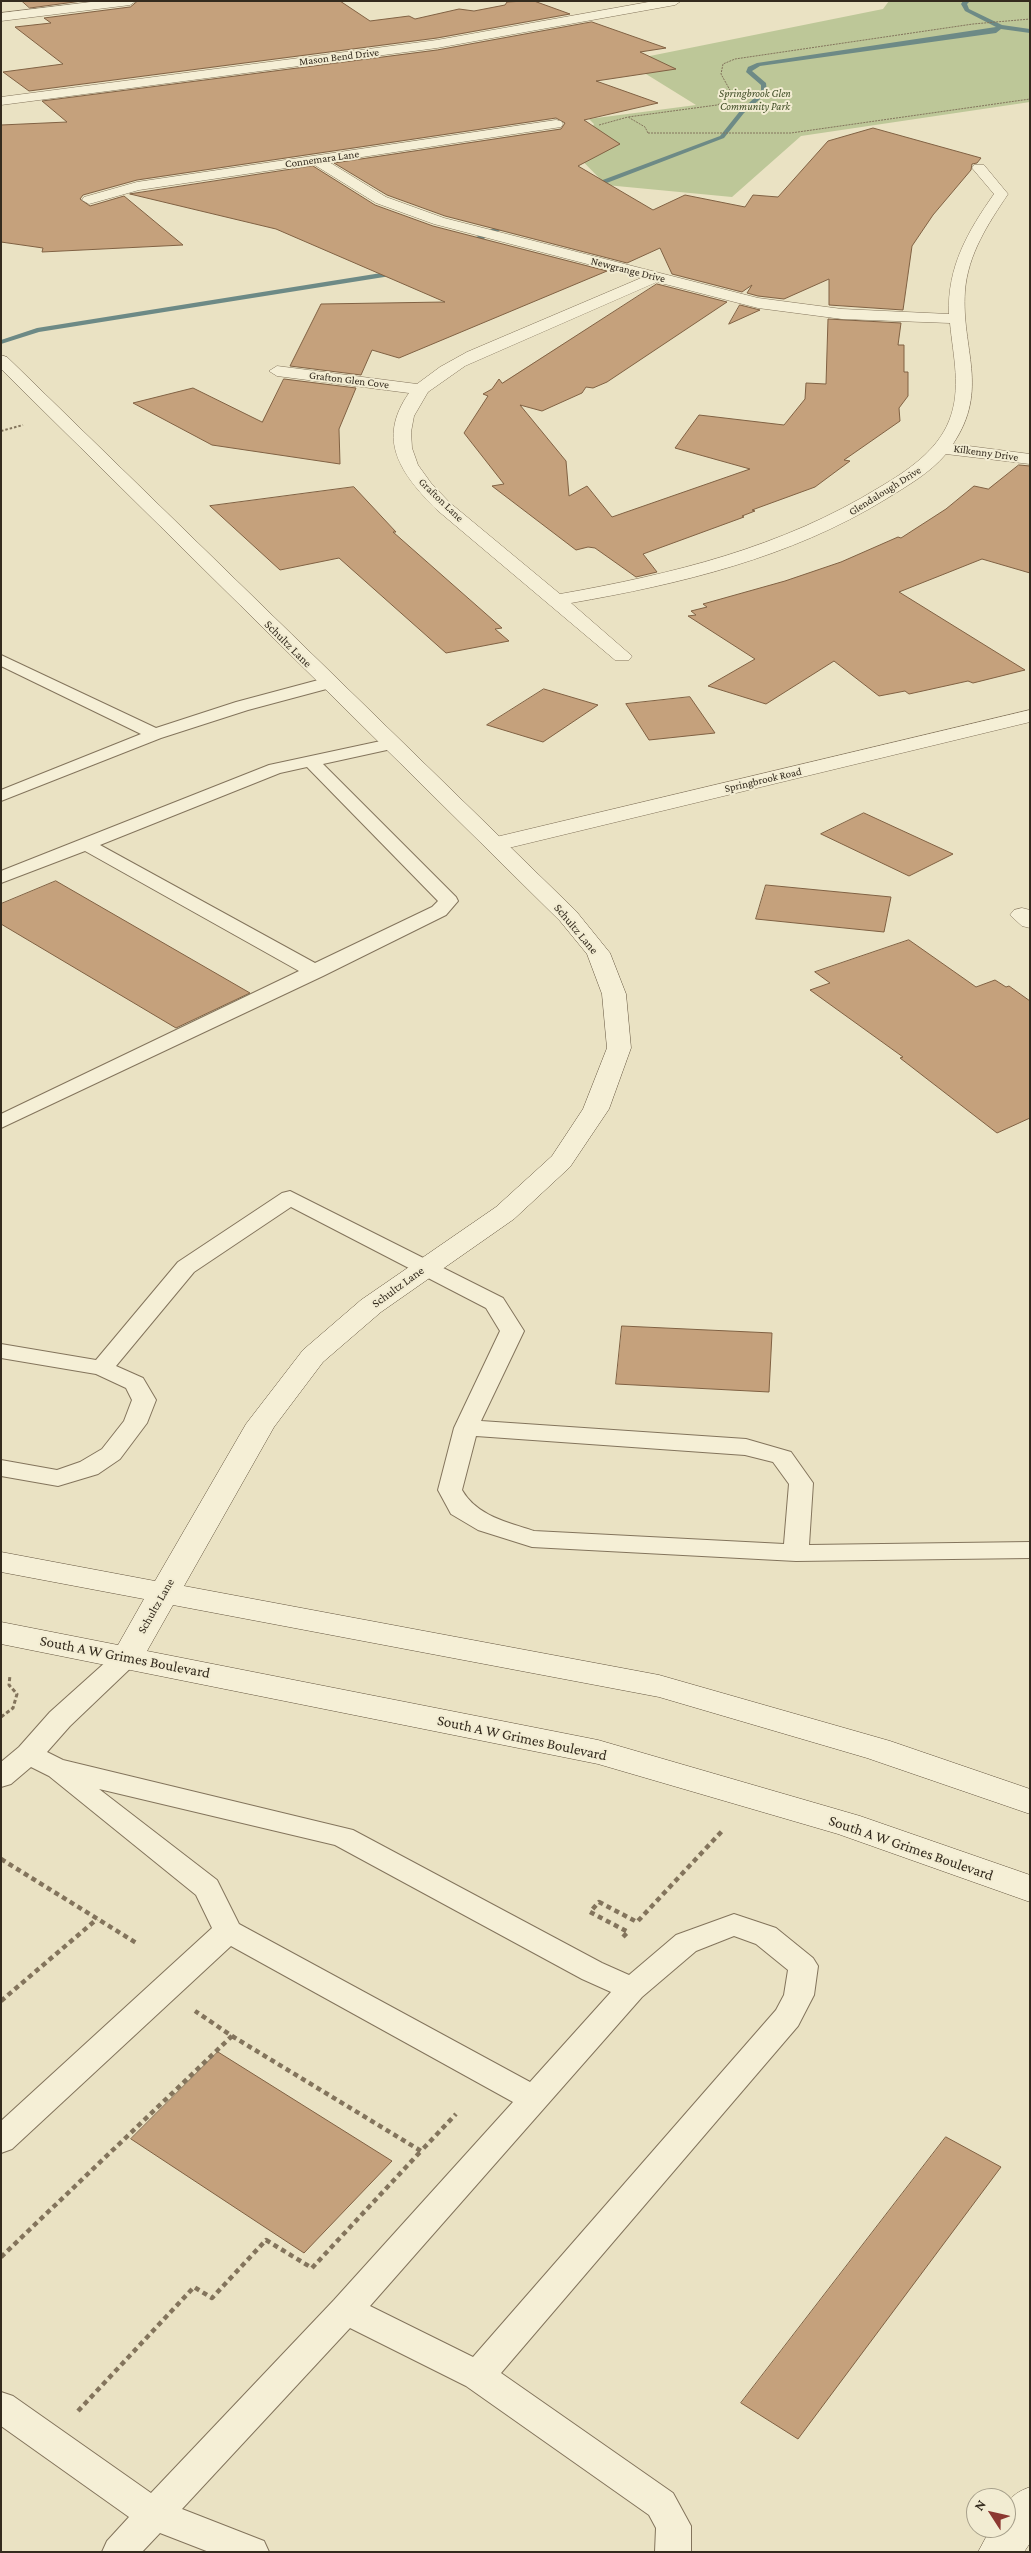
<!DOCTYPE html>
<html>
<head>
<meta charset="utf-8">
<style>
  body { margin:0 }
  #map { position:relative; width:1031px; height:2553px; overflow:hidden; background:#eae2c3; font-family:"Crimson Pro",serif }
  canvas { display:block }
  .frame { position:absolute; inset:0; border:2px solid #342b1e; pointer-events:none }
  .north { position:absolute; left:966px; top:2488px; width:50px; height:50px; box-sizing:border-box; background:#f2ecd2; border:1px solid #a69f8a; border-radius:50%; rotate:305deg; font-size:14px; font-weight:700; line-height:20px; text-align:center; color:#342b1e }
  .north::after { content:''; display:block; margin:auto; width:18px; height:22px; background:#8c3831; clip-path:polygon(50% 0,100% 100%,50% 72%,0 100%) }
</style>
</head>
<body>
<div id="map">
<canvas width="1031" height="2553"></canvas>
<div class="frame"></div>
<div class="north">N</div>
</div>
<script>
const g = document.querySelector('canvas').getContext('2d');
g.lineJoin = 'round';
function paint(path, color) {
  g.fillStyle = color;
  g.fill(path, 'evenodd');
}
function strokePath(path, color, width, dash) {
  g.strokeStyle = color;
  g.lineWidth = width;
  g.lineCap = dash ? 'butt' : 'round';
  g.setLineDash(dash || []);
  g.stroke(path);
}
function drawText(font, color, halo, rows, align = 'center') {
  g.font = font + ' "Crimson Pro",serif';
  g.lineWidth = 4;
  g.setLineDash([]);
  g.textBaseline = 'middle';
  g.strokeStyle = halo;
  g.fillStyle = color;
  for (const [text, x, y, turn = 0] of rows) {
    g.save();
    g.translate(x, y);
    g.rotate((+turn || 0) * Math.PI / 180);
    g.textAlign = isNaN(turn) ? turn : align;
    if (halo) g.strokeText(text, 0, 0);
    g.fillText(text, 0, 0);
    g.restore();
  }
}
const green = new Path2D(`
  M889,1H1030V102L801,136L732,197L606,185L559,137L591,130L594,124L589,119L696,105L625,61L883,9Z`);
const stream = new Path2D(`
  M963,1H970L967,4L969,9L1002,25L1030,29V33L1001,29L996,33L760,66L752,71L766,83L767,93L744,113L724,138L591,189L584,187L720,136L740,111L761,92V85L746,72L748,67L757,63L996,27L965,11L961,4Z
  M511,219L518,221L466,248L459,246Z
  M400,270H403V274L39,332L1,344V340L37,328Z`);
const building = new Path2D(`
  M22,1H82L30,8Z
  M138,1H340L370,21L409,16L415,19L459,9L474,11L505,5L507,2L525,1H534L570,14L437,38L29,91L3,72L63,64L15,27L51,23L44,18L130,7Z
  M592,22L666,48L640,52L676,69L596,81L658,103L584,120L620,144L578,166L653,210L685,195L745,207L753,195L778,197L828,141L873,128L981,158L977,163L972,164L971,170L933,215L912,246L903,310L829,305V279L784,299L758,296L747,293L752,285L742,292L672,274L660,248L627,263L445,216L387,195L334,163L561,129L565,123L556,118L137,180L83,195L80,199L90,206L124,196L183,245L42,252L43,248L1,242V125L67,122L42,101L437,50Z
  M313,166L375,205L433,226L607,271L399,358L372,350L361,375L290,366L321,304L445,302L276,229L130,194Z
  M657,284L727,302L607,382L593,388L586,387L582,393L542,411L520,405L566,461L569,496L587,486L612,517L750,469L675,448L699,415L784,425L805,399L806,383L826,384L828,319L901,323L898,345H904V372H908V396L899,408L900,421L844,460L850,461L815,487L752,510L755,511L742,516L744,517L643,554L657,572L636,577L595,548L588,547L576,550L492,486L504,484L464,433L488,396L483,394L492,389L499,379L502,383Z
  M740,305L760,310L729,324Z
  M284,379L356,388L339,429L340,464L212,445L133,403L193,388L262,422Z
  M1019,465L1030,466V573L982,559L899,592L1025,670L973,683L968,681L909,694L905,691L879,696L834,661L766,704L708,686L755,659L688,616L696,615L691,611L707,607L703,604L785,581L841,562L898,537L901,538L946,509L974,486L988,489Z
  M354,487L396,532H393L502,628L495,629L509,641L446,653L339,558L280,570L210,506Z
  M544,689L598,705L543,742L487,725Z
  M690,697L715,733L649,740L626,704Z
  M864,813L953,854L909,876L821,834Z
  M56,881L250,993L176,1028L1,924V904Z
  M766,885L891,897L884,932L756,919Z
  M909,940L976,987L995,980L1006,987L1009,986L1030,1001V1118L997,1133L900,1058L903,1057L810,990L830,983L815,972Z
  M622,1326L772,1333L769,1392L616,1384Z
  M218,2052L392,2161L304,2253L131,2139Z
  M946,2137L1001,2167L798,2439L741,2403Z`);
const pathFar3 = new Path2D(`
  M599,125L628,117
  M648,133H791L1030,99
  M648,133L645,127L628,117L717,105L726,101L731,92L721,74L723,64L735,59L973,24L1030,19`);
const pathFar2 = new Path2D(`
  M1,431L23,425`);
const pathFar1 = new Path2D(`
  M1,1717L13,1708L17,1694L9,1685L10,1675`);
const path = new Path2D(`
  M1,1859L138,1944
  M623,1937L628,1932L590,1912L599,1902L637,1922L723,1830
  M1,2001L97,1919
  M232,2036L421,2151L456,2114
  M1,2257L232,2036L195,2011
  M78,2411L194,2287L212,2298L266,2240L312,2268L421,2151`);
const lane = new Path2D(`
  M1,655L156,728L236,702L322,679H334L336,683L334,687L248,710L161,738L1,801V790L141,734L1,666Z
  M390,739L396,740L399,744L396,748L323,764L456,897L458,901L446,915L323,976L1,1128V1114L299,971L85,851L1,883V871L269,765ZM307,767L438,901L432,907L315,963L100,845L280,773Z
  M290,1191L503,1298L524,1331L481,1421L746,1439L791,1452L813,1483L809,1545L1030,1542V1558L796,1561L532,1547L478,1530L451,1514L438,1490L454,1428L500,1331L486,1308L291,1207L194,1272L116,1366L143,1378L156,1400L147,1423L120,1459L98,1474L58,1486L1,1476V1460L57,1470L80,1462L102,1449L124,1421L132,1400L126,1388L96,1374L1,1358V1344L96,1360L178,1262L282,1193ZM476,1436L745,1455L773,1462L789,1484L784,1544L534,1531C507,1522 477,1516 462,1490Z
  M127,1648L136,1651L140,1657L136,1663L70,1726L47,1752L63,1760L353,1830L602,1963L629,1975L676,1935L734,1914L776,1928L813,1958L818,1966L814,1995L798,2026L501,2373L673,2493L691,2526V2552H655L656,2528L649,2515L466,2386L350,2328L182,2509L264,2541L269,2552H209L160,2533L142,2552H102L107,2541L129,2517L1,2426V2392L13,2396L151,2493L334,2300L513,2102L231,1946L12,2149L1,2153V2121L212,1928L196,1895L49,1776L31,1767L11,1784L1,1787V1762L19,1747L50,1712L118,1651ZM99,1789L335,1845L582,1979L611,1992L530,2082L239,1924L217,1880ZM734,1936L756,1944L788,1970L784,1995L776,2010L473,2357L370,2306L642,1997L696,1951Z`);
const street = new Path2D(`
  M99,1H136L130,5L1,21V13Z
  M654,1H681L675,5L437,48L1,105V97L437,40Z
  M556,120L561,121L563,124L561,127L329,162L386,197L444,218L758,298L842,309L949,314C947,267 968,231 994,194L972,168L974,165H984L1008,194C988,224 968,254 965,291C961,349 990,389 953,444L1030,454V464L946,454C930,473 907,486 886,499C790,558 680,584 571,603L632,656L629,660H615L437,510C401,474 376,440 409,393L277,376L269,371L277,366L417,384L440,367L467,352L641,278L434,224L376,203L313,164L139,190L89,204L82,200L84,197L137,182ZM657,282L758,308L842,319L950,323C953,356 962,389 949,421C937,451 907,471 880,487C781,548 672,574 560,594L449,502L431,483L418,465L412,448L411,432L414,416L428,392L465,366Z
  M1030,710V722L496,851L488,849L485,844L488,839L496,837Z
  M1022,908L1030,910V928L1022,926L1010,915L1014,910Z`);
const secondary = new Path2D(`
  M1,355L7,357L576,911L610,953L626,994L631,1048L609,1109L570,1167L514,1219L381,1312L323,1362L274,1427L184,1586L659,1675L890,1741L1030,1789V1814L867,1758L659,1697L173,1605L147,1651L598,1740L860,1816L1030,1875V1902L838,1834L598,1764L1,1644V1622L118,1645L144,1599L1,1572V1552L155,1581L246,1424L303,1350L361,1300L496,1207L552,1156L583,1109L607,1048L602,994L587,954L560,921L1,369Z
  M1030,2487V2543L1024,2552H978L991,2528H1006C1006,2504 1006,2496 1030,2487Z`);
const farStreetnames = [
  ["Mason Bend Drive",339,57,-7],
  ["Connemara Lane",322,159,-8],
  ["Newgrange Drive",628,270,14],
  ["Grafton Glen Cove",349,380,7],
  ["Kilkenny Drive",986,453,8],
  ["Glendalough Drive",885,491,-32],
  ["Grafton Lane",441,500,44],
  ["Springbrook Road",763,780,-13]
];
const farParknames = [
  ["Springbrook Glen",755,94],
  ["Community Park",755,107]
];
const streetNames = [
  ["Schultz Lane",288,644,45],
  ["Schultz Lane",576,929,50],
  ["Schultz Lane",398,1287,-36],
  ["Schultz Lane",156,1606,-60]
];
const nearStreetnames = [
  ["South A W Grimes Boulevard",125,1657,11],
  ["South A W Grimes Boulevard",522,1738,12],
  ["South A W Grimes Boulevard",911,1848,19]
];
paint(green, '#bdc798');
paint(stream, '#6d8a86');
paint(building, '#c5a17c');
strokePath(building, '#806143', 1);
strokePath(lane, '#83745c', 2);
strokePath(street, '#83745c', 1);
strokePath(secondary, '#64553f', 1);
strokePath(pathFar3, '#83745c', 1, [2, 1]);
strokePath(pathFar2, '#83745c', 2, [2.5, 2]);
strokePath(pathFar1, '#83745c', 3, [4, 2.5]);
strokePath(path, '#83745c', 4.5, [5, 4]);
paint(lane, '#f5efd6');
paint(street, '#f5efd6');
paint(secondary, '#f5efd6');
drawText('11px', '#342b1e', '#f2ecd2', farStreetnames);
drawText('italic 11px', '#414e27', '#f2ecd2', farParknames);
drawText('12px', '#342b1e', '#f2ecd2', streetNames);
drawText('15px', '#342b1e', '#f2ecd2', nearStreetnames);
</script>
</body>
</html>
